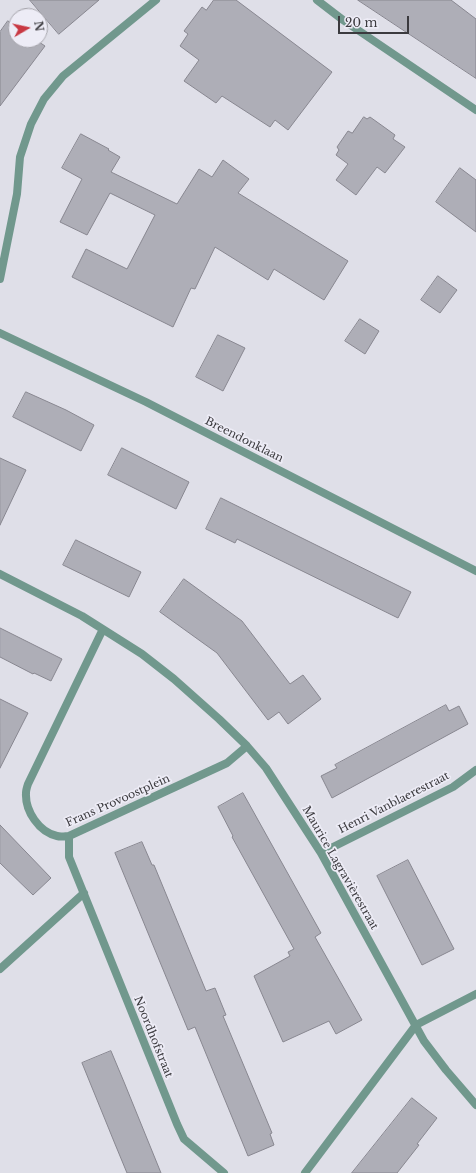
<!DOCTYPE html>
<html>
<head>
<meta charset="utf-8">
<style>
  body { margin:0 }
  #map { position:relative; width:476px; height:1173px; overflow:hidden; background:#dfdfe8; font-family:"Libre Baskerville",serif }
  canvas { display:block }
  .north { position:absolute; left:8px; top:8px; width:40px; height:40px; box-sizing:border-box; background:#edecf6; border:1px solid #a6a5ac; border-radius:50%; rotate:81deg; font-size:11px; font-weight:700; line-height:16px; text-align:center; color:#3b3a3e }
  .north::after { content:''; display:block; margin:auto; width:14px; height:18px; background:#c83843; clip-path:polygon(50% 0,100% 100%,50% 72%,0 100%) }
  .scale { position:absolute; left:338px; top:16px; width:71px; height:18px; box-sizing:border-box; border:2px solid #3b3a3e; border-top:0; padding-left:5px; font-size:12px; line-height:14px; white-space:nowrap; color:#3b3a3e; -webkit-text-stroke:3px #edecf6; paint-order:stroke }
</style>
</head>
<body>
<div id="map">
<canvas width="476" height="1173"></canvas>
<div class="north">N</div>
<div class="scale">20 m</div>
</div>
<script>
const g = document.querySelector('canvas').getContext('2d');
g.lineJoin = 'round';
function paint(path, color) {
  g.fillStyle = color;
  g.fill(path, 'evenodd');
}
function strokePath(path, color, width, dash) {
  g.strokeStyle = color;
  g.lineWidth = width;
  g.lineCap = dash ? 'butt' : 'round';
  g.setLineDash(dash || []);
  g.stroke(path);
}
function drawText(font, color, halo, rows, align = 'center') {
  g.font = font + ' "Libre Baskerville",serif';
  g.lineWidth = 3.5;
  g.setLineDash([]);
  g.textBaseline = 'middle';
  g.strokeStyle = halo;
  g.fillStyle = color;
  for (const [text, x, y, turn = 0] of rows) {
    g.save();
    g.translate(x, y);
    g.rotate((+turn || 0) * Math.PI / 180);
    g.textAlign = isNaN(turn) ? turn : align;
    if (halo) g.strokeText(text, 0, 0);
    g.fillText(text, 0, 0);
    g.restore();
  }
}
const building = new Path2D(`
  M30,0H99L59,34Z
  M214,0H236L332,72L288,130L275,120L270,127L222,96L216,103L184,81L199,60L180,46L188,34L184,31L202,7L206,10Z
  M358,0H451L476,19V78Z
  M8,21L16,27V40H36L45,46L0,106V32Z
  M364,117L367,119L370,117L384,127L395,135L393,139L405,147L385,173L377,167L356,195L336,180L348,164L336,155L339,150L337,147L348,131L352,133Z
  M81,134L109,149L108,150L120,157L111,172L177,204L199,169L212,177L223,160L249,179L238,193L348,261L324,300L274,269L268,280L215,247L195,289L191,288L173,327L72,277L86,249L127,269L155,215L110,193L87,235L60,222L82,179L62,168Z
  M460,168L476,180V232L436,202Z
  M438,276L457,290L440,313L421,300Z
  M360,319L379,331L365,354L345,341Z
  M218,335L245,348L223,391L196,377Z
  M26,392L66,410L94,425L81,451L13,417Z
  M122,448L189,482L176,509L108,475Z
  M0,458L26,470L0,525Z
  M221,498L411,592L398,618L237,539L235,543L206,529Z
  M76,540L141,572L129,597L63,565Z
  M184,579L242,621L290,684L303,675L321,699L288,724L279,712L268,720L217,653L160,612Z
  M0,628L62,659L51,681L34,673L33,674L0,657Z
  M0,699L28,713L0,768Z
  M446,705L449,711L459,706L468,724L332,798L321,776L337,768L335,765Z
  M243,793L321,933L315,937L362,1020L336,1034L329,1021L283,1042L254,976L290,956L288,952L294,949L232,837L233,836L218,807Z
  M0,825L51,878L33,895L0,863Z
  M142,842L152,865H154L206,991L215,988L226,1015L223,1016L272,1133L270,1134L274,1145L248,1156L195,1027L188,1030L115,853Z
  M408,860L454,949L422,965L377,876Z
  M111,1051L124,1082L161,1173H127L115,1144L82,1063Z
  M412,1098L437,1118L417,1144L419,1145L397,1173H352Z`);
const minor = new Path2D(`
  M0,279L17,194L20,157L31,124L44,99L63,76L156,0
  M0,333L146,402L476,571
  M0,574L82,616L142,654L174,679L219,719L247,746L266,768L321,853L424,1041L446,1070L476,1105
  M103,629L28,784C27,787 26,790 26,793C25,811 39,832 57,836C61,837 66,836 69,836L227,763L247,746
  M69,836V857L177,1124L184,1139L224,1173
  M321,853L453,787L476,770
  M0,969L84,893
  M305,1173L416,1025L476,994`);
const tertiary = new Path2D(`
  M317,0L343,20L476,110`);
const streetNames = [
  ["Breendonklaan",244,440,27],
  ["Frans Provoostplein",118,801,-24],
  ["Henri Vanblaerestraat",394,803,-27],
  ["Maurice Lagravièrestraat",340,868,60],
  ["Noordhofstraat",153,1037,68]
];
paint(building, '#aeaeb7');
strokePath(building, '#888790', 1);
strokePath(minor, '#71988d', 8);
strokePath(tertiary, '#71988d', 8);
drawText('11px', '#3b3a3e', '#edecf6', streetNames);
</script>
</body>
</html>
